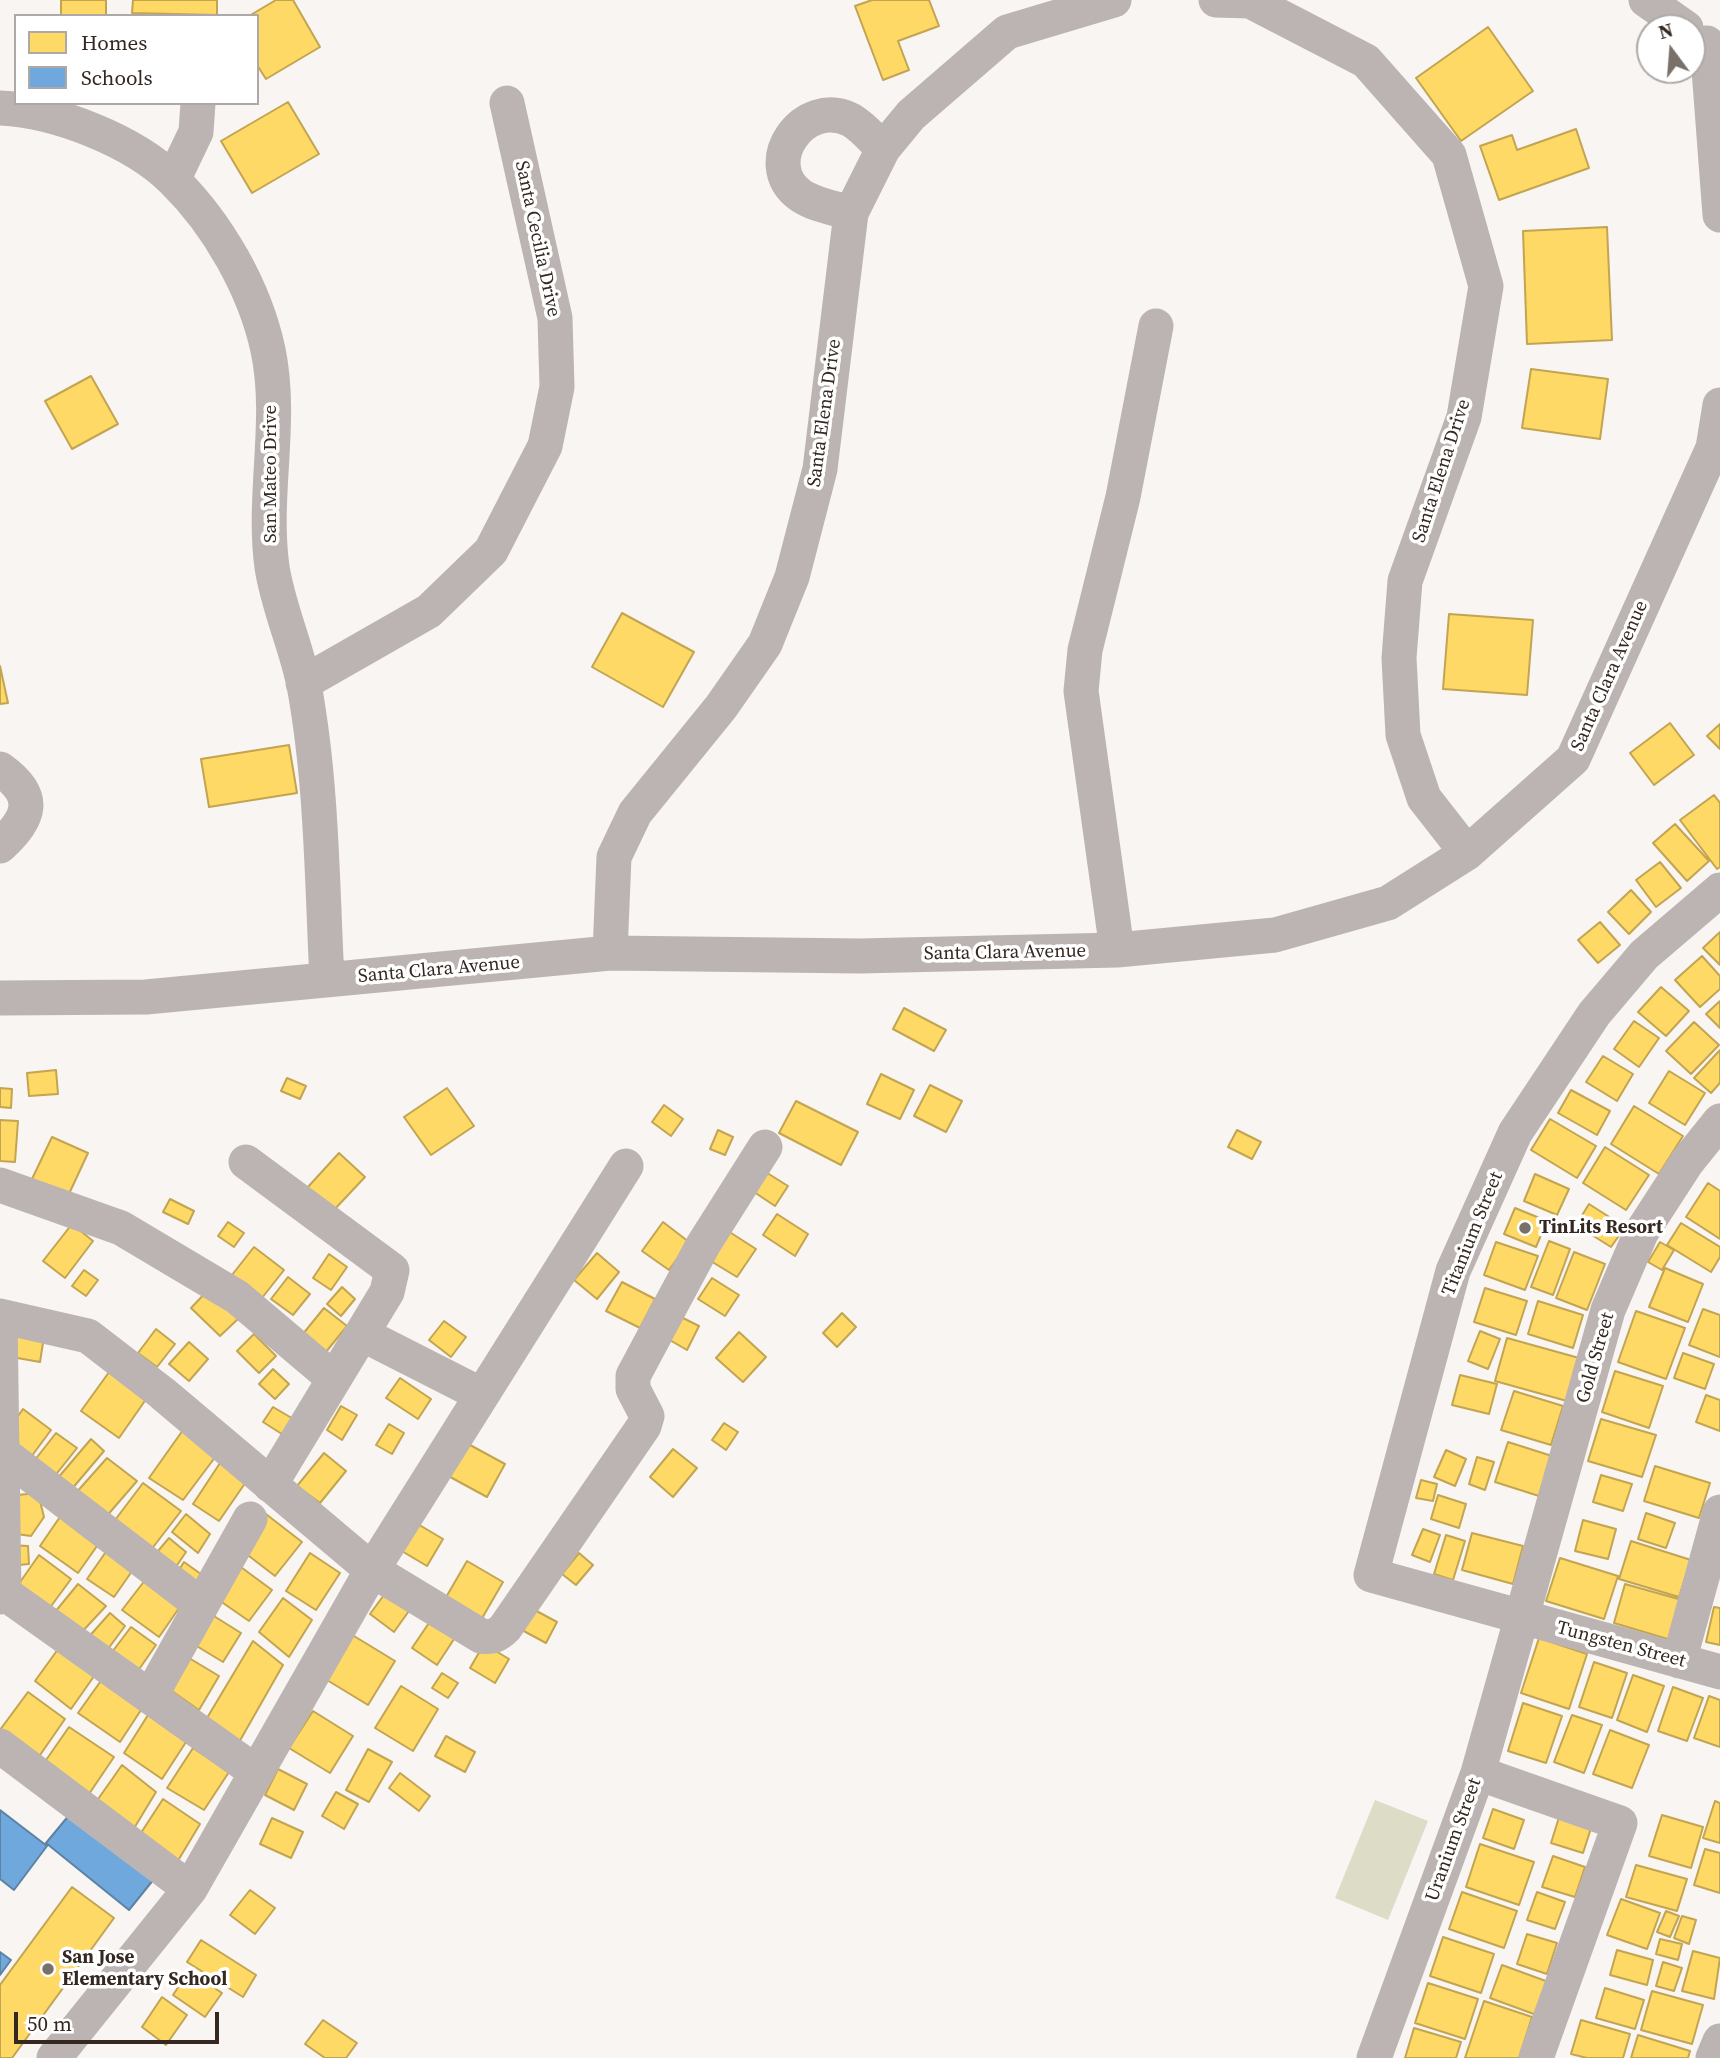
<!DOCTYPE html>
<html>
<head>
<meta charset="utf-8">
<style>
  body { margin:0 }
  #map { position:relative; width:1720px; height:2058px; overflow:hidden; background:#f8f5f3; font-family:"Source Serif 4",serif }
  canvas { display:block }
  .legend { position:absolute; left:14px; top:14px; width:245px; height:91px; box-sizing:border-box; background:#fff; border:2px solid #aea9a6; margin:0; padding:9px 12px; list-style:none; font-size:21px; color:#342820 }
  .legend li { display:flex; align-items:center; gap:14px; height:35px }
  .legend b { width:35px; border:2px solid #aea9a6 }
  .north { position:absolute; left:1636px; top:14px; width:70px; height:70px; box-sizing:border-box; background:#fff; border:2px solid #aea9a6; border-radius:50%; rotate:344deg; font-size:19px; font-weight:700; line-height:28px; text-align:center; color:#342820 }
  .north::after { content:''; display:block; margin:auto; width:24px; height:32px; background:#79706a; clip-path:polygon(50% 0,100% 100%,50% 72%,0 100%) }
  .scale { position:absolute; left:14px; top:2012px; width:205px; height:32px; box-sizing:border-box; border:4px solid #342820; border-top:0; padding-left:9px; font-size:21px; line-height:24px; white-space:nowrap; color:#342820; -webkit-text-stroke:5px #fff; paint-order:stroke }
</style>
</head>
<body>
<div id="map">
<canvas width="1720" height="2058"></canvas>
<ul class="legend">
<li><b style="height:19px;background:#ffd966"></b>Homes</li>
<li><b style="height:19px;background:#6fa8dc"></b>Schools</li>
</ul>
<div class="north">N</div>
<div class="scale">50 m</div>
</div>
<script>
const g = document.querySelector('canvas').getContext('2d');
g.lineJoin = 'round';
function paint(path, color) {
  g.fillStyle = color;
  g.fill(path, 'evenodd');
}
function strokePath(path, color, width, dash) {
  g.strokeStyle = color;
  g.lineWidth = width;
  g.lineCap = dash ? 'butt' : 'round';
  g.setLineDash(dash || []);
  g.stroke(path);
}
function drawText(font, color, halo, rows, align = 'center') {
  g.font = font + ' "Source Serif 4",serif';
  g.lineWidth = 7;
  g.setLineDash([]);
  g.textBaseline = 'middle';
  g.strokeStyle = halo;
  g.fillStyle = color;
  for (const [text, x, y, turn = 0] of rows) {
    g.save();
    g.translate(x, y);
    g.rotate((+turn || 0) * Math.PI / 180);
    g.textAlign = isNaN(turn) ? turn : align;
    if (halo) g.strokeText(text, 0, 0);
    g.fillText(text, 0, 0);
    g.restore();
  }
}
const green = new Path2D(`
  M1375,1800L1428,1821L1388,1920L1335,1898Z`);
const homes = new Path2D(`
  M61,0H106V16H61Z
  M133,0H217V15L132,13Z
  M276,0H293L320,47L266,79L257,65V16H249Z
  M872,0H929L939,26L898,41L909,70L883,80L855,6Z
  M1488,27L1533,91L1461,141L1416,78Z
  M288,102L319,154L252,193L221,141Z
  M1576,129L1589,168L1499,200L1480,146L1512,135L1517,150Z
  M1607,227L1612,340L1527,344L1523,231Z
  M1531,369L1608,379L1600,439L1522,428Z
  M91,376L118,424L72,449L45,401Z
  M622,613L694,652L663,707L592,667Z
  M1449,614L1533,620L1527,695L1443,689Z
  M0,666L8,703L0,704Z
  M1670,723L1694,755L1654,785L1630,753Z
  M1720,724V749L1707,736Z
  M289,745L297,793L209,807L201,759Z
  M1714,795L1720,803V867L1717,869L1680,820Z
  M1675,824L1709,861L1687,881L1653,843Z
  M1660,862L1681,888L1656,907L1636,880Z
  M1631,890L1651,912L1629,934L1608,912Z
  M1600,922L1620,945L1598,963L1578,940Z
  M1720,932V965L1703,948Z
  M1702,956L1720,976V989L1700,1007L1675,980Z
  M1661,987L1689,1011L1666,1036L1638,1012Z
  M1720,1001V1028L1706,1014Z
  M904,1008L946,1030L934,1051L893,1029Z
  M1634,1021L1659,1038L1639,1067L1614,1049Z
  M1694,1022L1719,1045L1691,1074L1666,1051Z
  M1720,1050V1083L1711,1093L1694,1078Z
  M1603,1056L1633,1074L1617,1101L1586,1082Z
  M56,1070L58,1094L29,1096L27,1073Z
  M1669,1071L1705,1093L1685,1125L1649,1103Z
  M881,1074L914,1090L900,1119L867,1104Z
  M287,1078L306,1086L300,1099L281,1091Z
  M930,1085L962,1101L946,1132L914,1116Z
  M0,1088L12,1089L11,1108L0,1107Z
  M447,1088L474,1126L431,1155L404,1117Z
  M1571,1090L1610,1111L1597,1135L1558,1113Z
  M796,1101L858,1132L841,1165L779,1133Z
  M664,1105L683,1119L671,1136L652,1122Z
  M1634,1106L1683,1136L1659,1174L1611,1144Z
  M1550,1119L1596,1146L1577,1178L1531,1150Z
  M0,1120L18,1121L15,1162L0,1161Z
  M718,1130L733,1137L725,1155L710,1149Z
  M1237,1130L1261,1142L1252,1159L1228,1147Z
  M52,1137L88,1153L68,1196L32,1179Z
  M1605,1147L1649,1175L1626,1210L1583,1183Z
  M339,1153L365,1177L333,1211L307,1188Z
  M764,1171L788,1186L775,1206L751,1190Z
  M1535,1174L1569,1189L1557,1215L1524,1201Z
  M1708,1183L1720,1191V1239L1686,1217Z
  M170,1199L194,1211L188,1224L163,1212Z
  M1589,1204L1625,1227L1611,1247L1576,1225Z
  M1515,1208L1547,1221L1536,1247L1504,1234Z
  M777,1214L808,1234L795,1256L763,1235Z
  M228,1222L244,1233L234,1247L218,1236Z
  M663,1222L689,1242L669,1270L642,1251Z
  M1681,1223L1720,1247V1257L1711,1272L1667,1245Z
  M72,1224L93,1241L65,1278L43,1261Z
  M728,1231L756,1249L737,1277L709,1260Z
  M1549,1241L1570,1249L1553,1295L1531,1287Z
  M1496,1242L1538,1256L1525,1290L1484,1275Z
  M1660,1242L1674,1250L1662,1270L1648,1262Z
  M254,1247L284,1270L258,1303L228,1280Z
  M1574,1252L1605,1264L1587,1310L1556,1298Z
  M597,1253L619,1272L597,1299L574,1280Z
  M329,1254L347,1267L331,1290L313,1278Z
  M1665,1268L1703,1284L1688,1322L1649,1307Z
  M84,1270L98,1280L86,1296L72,1286Z
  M288,1277L310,1294L293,1315L271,1299Z
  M712,1278L739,1295L725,1316L698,1299Z
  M622,1282L655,1299L640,1328L606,1311Z
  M342,1287L355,1299L341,1316L327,1304Z
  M1485,1288L1527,1301L1516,1335L1474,1322Z
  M209,1289L239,1318L220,1336L191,1308Z
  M1538,1301L1583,1315L1573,1348L1528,1334Z
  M324,1308L347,1326L321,1358L298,1340Z
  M1703,1309L1720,1315V1357L1689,1345Z
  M1636,1311L1685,1328L1666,1379L1618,1362Z
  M673,1313L699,1326L687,1350L661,1335Z
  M842,1313L856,1327L837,1347L823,1333Z
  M444,1321L466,1337L451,1357L429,1340Z
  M11,1326L45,1330L40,1362L6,1356Z
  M156,1329L175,1344L157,1367L138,1353Z
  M1480,1331L1500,1339L1488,1369L1468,1361Z
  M739,1332L766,1357L743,1382L716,1358Z
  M254,1334L276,1356L259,1373L237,1351Z
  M1507,1338L1579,1358L1567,1401L1495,1381Z
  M189,1342L208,1359L189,1381L169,1364Z
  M1683,1353L1714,1364L1705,1389L1674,1378Z
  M112,1368L149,1395L119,1438L81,1411Z
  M273,1369L289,1384L275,1399L259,1384Z
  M1615,1371L1663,1386L1649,1428L1602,1412Z
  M1460,1375L1497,1384L1489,1414L1452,1405Z
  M400,1378L431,1399L418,1419L386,1398Z
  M1514,1391L1563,1406L1551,1445L1501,1430Z
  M1706,1395L1720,1400V1431L1696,1422Z
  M341,1406L357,1415L342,1440L327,1430Z
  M273,1407L295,1420L285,1436L263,1422Z
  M23,1409L51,1430L31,1457L4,1436Z
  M1601,1419L1656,1435L1642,1477L1588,1461Z
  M724,1423L738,1432L726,1450L712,1440Z
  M389,1424L404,1433L392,1454L376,1445Z
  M183,1430L216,1456L183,1500L149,1478Z
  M56,1433L77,1448L54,1477L34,1461Z
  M91,1439L104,1451L71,1490L57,1479Z
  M459,1439L505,1464L487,1497L441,1472Z
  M1508,1442L1552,1456L1539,1496L1495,1482Z
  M673,1449L697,1468L673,1497L650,1477Z
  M1446,1450L1466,1459L1455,1486L1434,1477Z
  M324,1453L346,1471L320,1503L297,1486Z
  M1477,1457L1494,1462L1485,1490L1469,1484Z
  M107,1458L137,1481L105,1518L75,1494Z
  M222,1460L248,1479L219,1521L193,1504Z
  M1655,1466L1710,1483L1699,1518L1644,1501Z
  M1601,1475L1632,1484L1623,1511L1593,1502Z
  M1421,1480L1437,1484L1433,1501L1416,1498Z
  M143,1483L181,1511L147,1555L109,1528Z
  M38,1493L44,1517L31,1536L9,1533L7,1496Z
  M1438,1495L1466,1504L1459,1528L1431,1519Z
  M64,1511L102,1539L78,1573L40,1546Z
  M262,1511L302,1542L275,1576L236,1546Z
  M1646,1513L1675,1523L1666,1548L1638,1539Z
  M186,1514L210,1534L198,1553L172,1532Z
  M1583,1520L1616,1529L1608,1559L1575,1551Z
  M416,1523L443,1539L427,1566L400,1550Z
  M1423,1529L1440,1535L1430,1562L1412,1555Z
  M1472,1533L1523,1546L1513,1584L1462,1570Z
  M1446,1535L1465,1541L1453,1580L1434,1574Z
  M169,1538L186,1552L173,1571L153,1557Z
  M1631,1541L1691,1560L1679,1597L1619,1579Z
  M8,1545L28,1546L29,1564L8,1566Z
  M110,1546L137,1564L114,1597L87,1579Z
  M310,1553L340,1573L316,1610L286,1591Z
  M579,1553L593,1565L576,1585L562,1574Z
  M39,1555L71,1579L49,1609L18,1585Z
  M1560,1558L1618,1576L1604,1619L1546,1601Z
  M467,1561L503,1582L481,1620L445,1599Z
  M184,1562L205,1577L198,1593L175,1576Z
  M234,1562L272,1590L249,1621L210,1594Z
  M149,1575L184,1601L159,1637L122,1610Z
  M78,1584L106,1606L80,1634L55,1612Z
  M392,1584L416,1601L394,1632L370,1614Z
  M1625,1584L1682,1600L1671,1640L1614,1623Z
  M283,1598L312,1620L289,1657L259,1632Z
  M1714,1607L1720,1608V1645L1706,1642Z
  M531,1608L557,1622L546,1643L520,1629Z
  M110,1613L125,1626L105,1653L86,1640Z
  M209,1613L241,1633L223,1662L190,1642Z
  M433,1617L458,1633L437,1665L412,1648Z
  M131,1627L156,1645L135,1675L109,1656Z
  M349,1633L395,1661L368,1705L322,1677Z
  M1539,1638L1587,1654L1569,1709L1521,1693Z
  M253,1641L283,1665L238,1744L204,1723Z
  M484,1644L509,1659L495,1683L470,1668Z
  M61,1645L97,1672L71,1709L35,1681Z
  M189,1658L219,1676L199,1710L169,1689Z
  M1594,1662L1627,1673L1612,1718L1579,1707Z
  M442,1673L458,1683L448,1698L432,1688Z
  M1633,1675L1664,1686L1647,1732L1617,1720Z
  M103,1678L143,1707L120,1742L78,1713Z
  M401,1686L438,1709L413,1751L375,1728Z
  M1673,1687L1703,1698L1687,1741L1658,1731Z
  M28,1692L65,1719L38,1758L0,1730Z
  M1709,1696L1720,1700V1747L1694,1738Z
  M1523,1703L1562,1716L1546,1763L1508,1751Z
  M313,1711L353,1736L330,1773L289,1748Z
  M148,1715L186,1742L162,1779L124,1753Z
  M1572,1715L1602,1725L1584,1773L1554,1762Z
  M69,1727L114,1757L89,1794L44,1763Z
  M1610,1730L1649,1745L1632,1788L1593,1774Z
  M446,1736L475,1752L465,1772L435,1756Z
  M193,1748L229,1772L204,1810L167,1788Z
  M368,1749L392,1762L369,1802L346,1790Z
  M122,1765L156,1792L133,1830L96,1802Z
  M278,1769L307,1784L294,1810L265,1795Z
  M400,1773L430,1796L419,1811L389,1788Z
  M336,1792L358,1804L344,1829L322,1816Z
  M163,1799L200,1824L176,1864L137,1839Z
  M1715,1801L1720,1803V1843L1703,1838Z
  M1493,1809L1524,1820L1514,1849L1483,1838Z
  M1561,1811L1593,1822L1583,1853L1551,1843Z
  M1662,1815L1703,1827L1691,1868L1649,1856Z
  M272,1818L303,1832L291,1858L260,1844Z
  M1480,1844L1534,1862L1519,1905L1466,1887Z
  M1705,1849L1720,1853V1893L1694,1885Z
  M1553,1856L1585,1867L1575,1897L1542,1887Z
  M1636,1865L1687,1879L1677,1911L1626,1897Z
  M72,1887L114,1918L12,2058H0V1985Z
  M250,1890L275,1908L255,1934L230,1915Z
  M1462,1892L1517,1911L1504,1948L1449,1929Z
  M1537,1892L1565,1902L1555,1929L1527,1920Z
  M1621,1899L1660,1913L1647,1949L1607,1935Z
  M1666,1911L1679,1916L1670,1937L1657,1932Z
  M1682,1916L1696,1920L1689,1944L1674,1938Z
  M1527,1934L1557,1943L1547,1974L1517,1964Z
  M1443,1937L1494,1954L1481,1993L1430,1976Z
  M1660,1939L1682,1944L1678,1960L1656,1954Z
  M201,1940L256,1975L243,1997L187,1962Z
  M1617,1950L1653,1960L1647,1985L1610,1975Z
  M1693,1951L1720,1958L1714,1999L1682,1991Z
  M1663,1962L1682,1968L1674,1991L1656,1986Z
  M1502,1965L1554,1984L1542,2017L1490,1998Z
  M189,1971L222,1993L205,2017L173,1995Z
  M1428,1983L1478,1999L1465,2039L1415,2023Z
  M1605,1988L1644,2000L1635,2029L1596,2018Z
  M1652,1991L1703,2005L1692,2044L1641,2030Z
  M162,1997L187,2015L166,2045L142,2027Z
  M1484,2001L1532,2017L1519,2058H1465Z
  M323,2020L357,2043L346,2058H325L305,2044Z
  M1581,2020L1630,2034L1623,2058H1587L1571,2054Z
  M1414,2028L1461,2042L1456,2058H1405Z
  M1638,2035L1690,2051L1688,2058H1631Z`);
const schools = new Path2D(`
  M75,1808L158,1874L129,1910L46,1843Z
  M0,1810L47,1846L14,1890L0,1879Z
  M0,1952L11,1960L0,1975Z`);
const minor = new Path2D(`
  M1216,0L1250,1L1366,61L1449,155L1486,286L1464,417L1405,581L1399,658L1403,735L1424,798L1467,853
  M1646,0L1686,28
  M1707,43L1720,215
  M0,108C55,110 134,141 173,180C218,224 255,289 268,350C283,421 262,495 272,567C278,607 296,645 304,685C322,782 322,882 327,980
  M173,180L196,132L198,103
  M851,213C834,208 814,205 800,195C757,163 804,96 851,120C863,127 873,139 883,149
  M303,683L429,611L491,551L545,446L557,387L555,318L507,103
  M0,769C38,796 31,817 0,846
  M1720,890L1644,955L1594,1014L1515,1133L1453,1271L1371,1575L1720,1672
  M1117,950L1081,691L1085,650L1123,497L1156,326
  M610,953L614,857L635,813L721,707L765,644L792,577L820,469L851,213L883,149L911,115L1007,32L1114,0
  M0,998L146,997L610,953L860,956L1117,950L1275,935L1388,903L1467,853L1573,759L1713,448L1720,405
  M246,1162L392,1270L387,1292L270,1485
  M0,1185L121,1228L237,1297L334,1379
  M0,1316L88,1336L162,1393L372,1570L481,1636C492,1638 498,1635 505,1628L644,1426L647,1416L633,1389V1376L703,1245L765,1147
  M362,1334L482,1395
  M1,1452L201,1605
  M4,1593L256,1772
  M0,1597L4,1593L0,1316
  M1679,1661L1720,1512
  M150,1697L250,1519
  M0,1746L190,1889
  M1478,1773L1620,1823L1536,2058
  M54,2058L190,1889L372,1570L626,1166
  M1374,2058L1478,1773L1608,1310L1641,1233L1687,1162L1720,1121
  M1713,2058L1720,2041`);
const markers = [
  [1525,1228,7,"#79706a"],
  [48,1969,7,"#79706a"]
];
const streetNames = [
  ["Santa Cecilia Drive",537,239,78],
  ["Santa Elena Drive",825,413,-82],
  ["Santa Elena Drive",1442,471,-72],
  ["San Mateo Drive",271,474,-90],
  ["Santa Clara Avenue",1610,676,-66],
  ["Santa Clara Avenue",1005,953,-1],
  ["Santa Clara Avenue",439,970,-5],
  ["Titanium Street",1473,1234,-68],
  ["Gold Street",1596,1358,-74],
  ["Tungsten Street",1621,1645,15],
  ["Uranium Street",1454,1840,-70]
];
const poiNames = [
  ["TinLits Resort",1539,1228],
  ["San Jose",62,1958],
  ["Elementary School",62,1980]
];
paint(green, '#dcdcc7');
paint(homes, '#ffd966');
strokePath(homes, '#c2a451', 2);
paint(schools, '#6fa8dc');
strokePath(schools, '#5d82a4', 2);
strokePath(minor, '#bbb4b2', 35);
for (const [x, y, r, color] of markers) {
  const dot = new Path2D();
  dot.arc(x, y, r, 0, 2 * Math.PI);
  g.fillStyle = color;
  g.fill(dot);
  strokePath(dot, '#fff', 2.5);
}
drawText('19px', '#342820', '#fff', streetNames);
drawText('bold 19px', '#342820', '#fff', poiNames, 'left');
</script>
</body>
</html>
